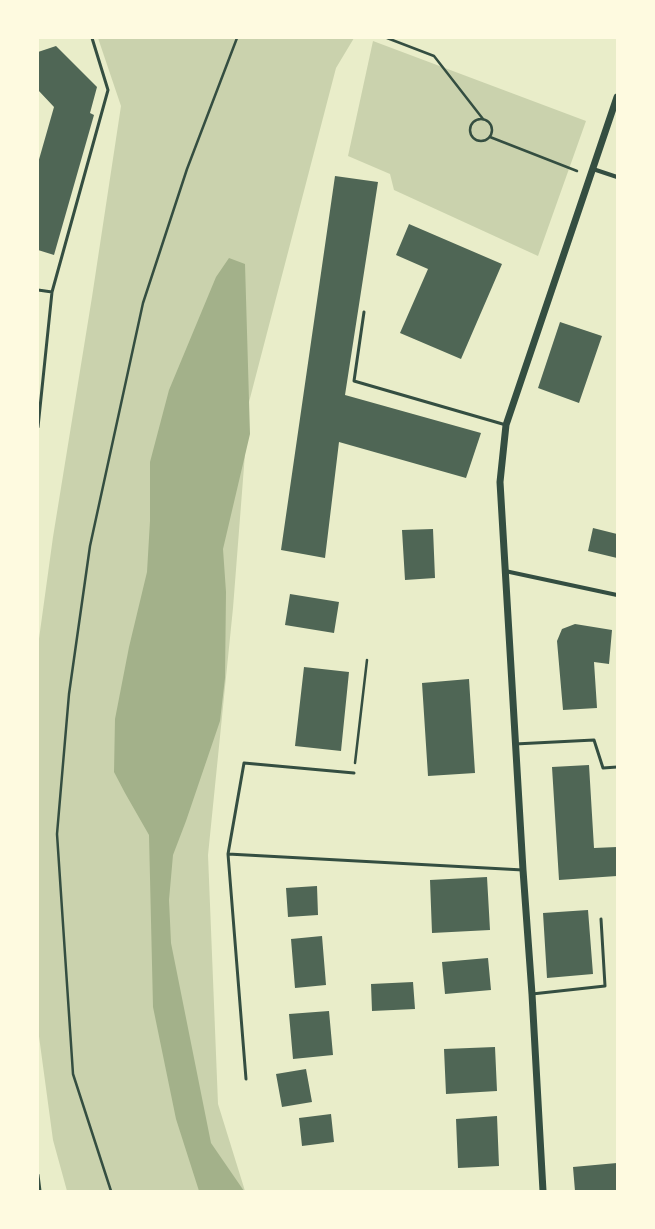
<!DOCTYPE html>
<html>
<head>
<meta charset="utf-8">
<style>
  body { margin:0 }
  #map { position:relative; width:655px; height:1229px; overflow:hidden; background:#e9edc9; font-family:"Roboto Condensed",sans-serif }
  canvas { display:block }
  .frame { position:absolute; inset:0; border:39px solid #fefae0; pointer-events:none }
</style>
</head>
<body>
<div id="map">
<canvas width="655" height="1229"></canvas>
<div class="frame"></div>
</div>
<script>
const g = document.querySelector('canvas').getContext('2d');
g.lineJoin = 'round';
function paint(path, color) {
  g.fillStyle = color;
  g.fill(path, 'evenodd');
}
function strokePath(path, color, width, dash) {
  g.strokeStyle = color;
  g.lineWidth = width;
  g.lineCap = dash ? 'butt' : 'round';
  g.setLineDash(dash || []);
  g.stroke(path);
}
const green = new Path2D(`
  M98,38H354L336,68L249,402L233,608L208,855L218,1104L245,1191H67L53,1140L38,1029V646L53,537L92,297L121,106Z
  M373,41L586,121L538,256L394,190L390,174L348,156Z`);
const water = new Path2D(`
  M229,258L245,264L250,434L223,549L226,592L225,678L220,721L186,821L173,855L169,900L171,943L211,1143L244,1191H199L176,1119L153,1007L149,835L125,793L114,772L115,719L129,647L147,572L150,521V462L169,390L216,277Z`);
const building = new Path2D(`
  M56,46L97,87L90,113L94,115L54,255L38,250V163L54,107L38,90V52Z
  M335,176L378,182L345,395L481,433L466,478L339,442L325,558L281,550Z
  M409,224L502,264L461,359L400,333L428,269L396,255Z
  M560,322L602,336L579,403L538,388Z
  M593,528L617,534V558L588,551Z
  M433,529L435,578L405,580L402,530Z
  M290,594L339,602L334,633L285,625Z
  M575,624L612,630L609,664L594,662L597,708L563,710L557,641L562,629Z
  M304,667L349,672L341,751L295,746Z
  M469,679L475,773L428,776L422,683Z
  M589,765L594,848L617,847V876L559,880L552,767Z
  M487,877L490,930L432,933L430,880Z
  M317,886L318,915L288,917L286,888Z
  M588,910L593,974L547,978L543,913Z
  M322,936L326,985L295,988L291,939Z
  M488,958L491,990L445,994L442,962Z
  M413,982L415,1009L372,1011L371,984Z
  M329,1011L333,1055L293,1059L289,1014Z
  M495,1047L497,1091L446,1094L444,1049Z
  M306,1069L312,1102L282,1107L276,1074Z
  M331,1114L334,1142L302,1146L299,1118Z
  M497,1116L499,1166L458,1168L456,1119Z
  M617,1163V1190L611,1191H575L573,1167Z`);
const path = new Path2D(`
  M387,38L434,56L483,119
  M470 130a11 11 0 1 1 22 0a11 11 0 1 1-22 0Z
  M490,137L577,171
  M355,763L367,660
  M111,1191L73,1074L57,834L69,694L90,546L143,303L187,169L237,38`);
const service = new Path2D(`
  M38,290L52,292
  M364,312L354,381L506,425
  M38,427L52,292L108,90L92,38
  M515,744L594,740L603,768L617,767
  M228,854L523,870
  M532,994L605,986L601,919
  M246,1079L228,854L244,763L354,773
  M38,1175L40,1191`);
const minor = new Path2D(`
  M593,169L617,177
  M505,571L617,595`);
const tertiary = new Path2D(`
  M543,1191L532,994L523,870L500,482L506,425L617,97`);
paint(green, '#cad2ad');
paint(water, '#a3b18a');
paint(building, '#4f6655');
strokePath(path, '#344e41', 2.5);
strokePath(service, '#344e41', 3);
strokePath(minor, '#344e41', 4);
strokePath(tertiary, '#344e41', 7);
</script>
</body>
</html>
